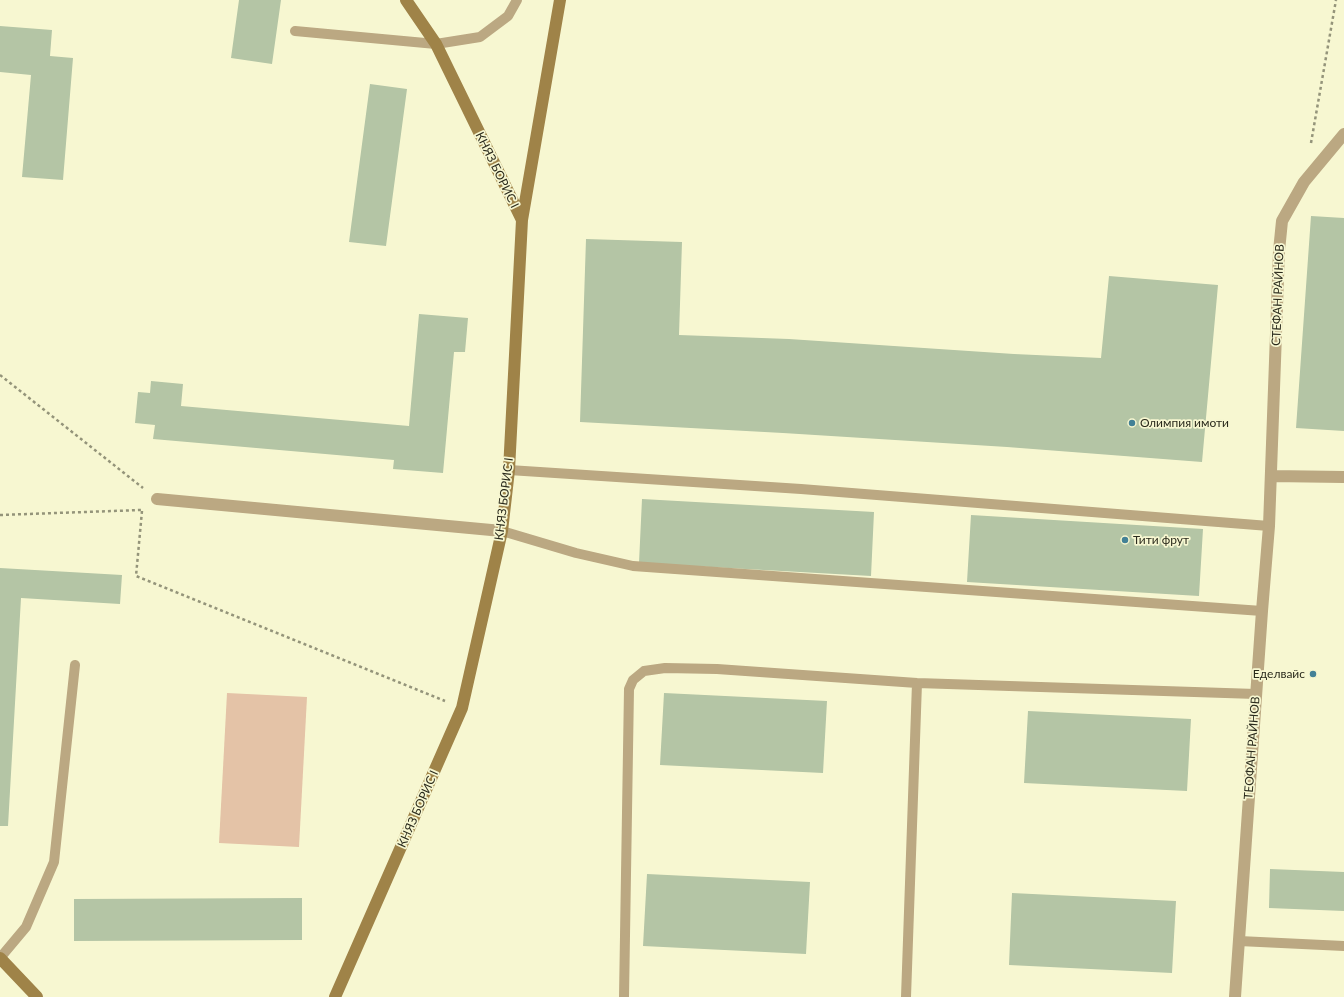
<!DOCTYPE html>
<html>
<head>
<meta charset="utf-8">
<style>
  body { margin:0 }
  canvas { display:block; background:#f7f7d1 }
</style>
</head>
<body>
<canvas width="1344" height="997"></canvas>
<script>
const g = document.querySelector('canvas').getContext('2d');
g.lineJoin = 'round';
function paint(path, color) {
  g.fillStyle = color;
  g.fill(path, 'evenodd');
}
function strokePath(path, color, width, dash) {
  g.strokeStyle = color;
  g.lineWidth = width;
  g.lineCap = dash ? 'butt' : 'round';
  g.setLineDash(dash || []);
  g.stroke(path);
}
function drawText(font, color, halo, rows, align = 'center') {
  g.font = font + ' Lato,sans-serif';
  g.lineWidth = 3.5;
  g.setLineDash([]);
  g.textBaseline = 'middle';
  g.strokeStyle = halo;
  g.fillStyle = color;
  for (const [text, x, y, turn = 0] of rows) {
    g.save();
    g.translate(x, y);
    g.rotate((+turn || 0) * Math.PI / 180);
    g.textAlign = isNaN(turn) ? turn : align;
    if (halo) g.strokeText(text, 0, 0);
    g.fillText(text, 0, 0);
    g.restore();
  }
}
const green = new Path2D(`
  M227,693L307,697L299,847L219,843Z`);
const building = new Path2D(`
  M239,0H281L272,64L231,58Z
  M0,26L52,30L50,56L73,58L63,180L22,177L31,75L0,72Z
  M370,84L407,89L386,246L349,242Z
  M1311,216L1344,218V431L1296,428Z
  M586,239L682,242L679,335L789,339L1014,354L1101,358L1109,276L1218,285L1202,462L1007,447L783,433L580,422Z
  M419,314L468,318L465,352H454L443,473L393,469L394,460L153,439L155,425L135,423L138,392L150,393L151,381L183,384L181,406L409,426Z
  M642,499L874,512L871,576L639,563Z
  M971,515L1203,529L1199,596L967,582Z
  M0,568L122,575L120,604L21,598L8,826H0Z
  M664,693L827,701L823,773L660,765Z
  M1028,711L1191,719L1187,791L1024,783Z
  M1270,869L1344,872V911L1269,908Z
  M647,874L810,882L806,954L643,946Z
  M1012,893L1176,901L1172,973L1009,965Z
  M302,898V940L74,941V899Z`);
const path = new Path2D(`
  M1311,143L1336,0
  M0,375L143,488
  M142,511L136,576L445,701
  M0,515L141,510`);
const lane = new Path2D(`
  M295,31L436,44L480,37L508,16L517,0
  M509,470L801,489L1269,526
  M502,531L576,553L633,566L1262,611
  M1239,941L1344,946
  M0,958L26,927L54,862L75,665
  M624,997L629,689L633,680L644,671L665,668L717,669L917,683L1256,694
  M906,997L917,683`);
const street = new Path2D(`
  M1271,476L1344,477
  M157,499L502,531
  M1235,997L1262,611L1269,526L1279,251L1282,221L1304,182L1344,134`);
const secondary = new Path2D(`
  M406,0L436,44L522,220
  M0,958L37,997
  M335,997L462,708L502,531L509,470L522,220L560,0`);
const markers = [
  [1132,423,4,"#438196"],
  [1125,540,4,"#438196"],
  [1313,674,4,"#438196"]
];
const streetNames = [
  ["КНЯЗ БОРИС I",497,170,64],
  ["СТЕФАН РАЙНОВ",1278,295,-88],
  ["КНЯЗ БОРИС I",504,499,-83],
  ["ТЕОФАН РАЙНОВ",1252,748,-86],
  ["КНЯЗ БОРИС I",418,809,-66]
];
const poiNames = [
  ["Олимпия имоти",1140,423],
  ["Тити фрут",1133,540],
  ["Еделвайс",1305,674,"right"]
];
paint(green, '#e4c3a7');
paint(building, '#b4c5a5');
strokePath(path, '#94947a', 2.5, [3, 3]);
strokePath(lane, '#bba882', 10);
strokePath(street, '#bba882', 12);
strokePath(secondary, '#9f8348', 12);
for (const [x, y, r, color] of markers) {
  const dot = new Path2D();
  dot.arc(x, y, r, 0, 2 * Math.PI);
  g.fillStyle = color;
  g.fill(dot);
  strokePath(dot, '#f7f7d1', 1.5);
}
drawText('12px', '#2a2a1c', '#f7f7d1', streetNames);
drawText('12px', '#2a2a1c', '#f7f7d1', poiNames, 'left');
</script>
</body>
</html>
